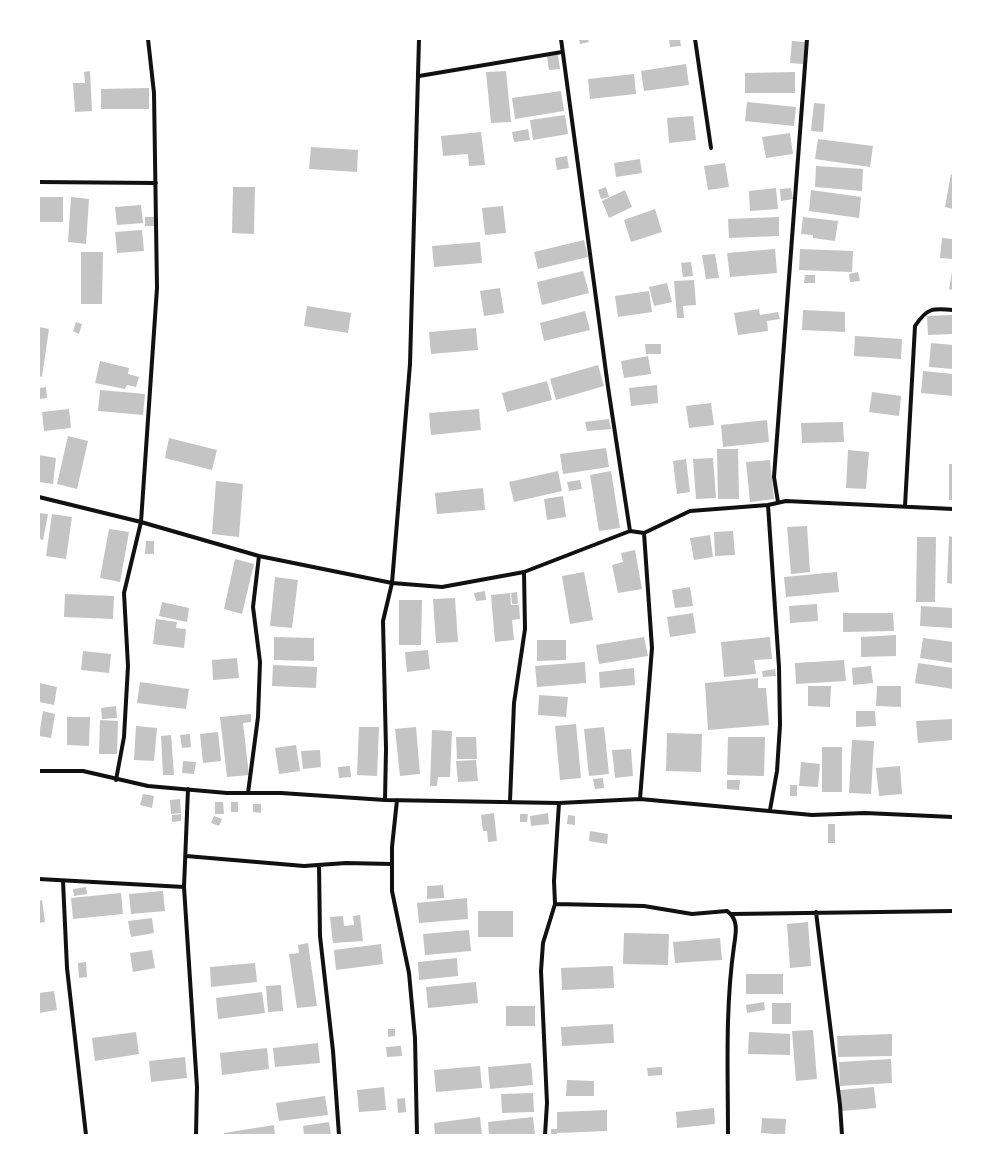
<!DOCTYPE html>
<html>
<head>
<meta charset="utf-8">
<style>
  body { margin:0 }
  #map { position:relative; width:992px; height:1174px; overflow:hidden; background:#fff; font-family:"Titillium Web",sans-serif }
  canvas { display:block }
  .frame { position:absolute; inset:0; border:40px solid #fff; pointer-events:none }
</style>
</head>
<body>
<div id="map">
<canvas width="992" height="1174"></canvas>
<div class="frame"></div>
</div>
<script>
const g = document.querySelector('canvas').getContext('2d');
g.lineJoin = 'round';
function paint(path, color) {
  g.fillStyle = color;
  g.fill(path, 'evenodd');
}
function strokePath(path, color, width, dash) {
  g.strokeStyle = color;
  g.lineWidth = width;
  g.lineCap = dash ? 'butt' : 'round';
  g.setLineDash(dash || []);
  g.stroke(path);
}
const building = new Path2D(`
  M579,39H588L589,42L580,44Z
  M669,39H680L681,46L670,47Z
  M792,41L805,42L803,64L790,63Z
  M558,55L560,69L549,70L547,56Z
  M686,64L689,85L644,91L641,71Z
  M90,71L92,111L75,112L73,83H85L84,72Z
  M506,71L511,122L491,123L486,72Z
  M795,72V93H745V73Z
  M634,74L636,94L590,99L588,79Z
  M149,88V109H101V89Z
  M561,91L564,111L515,119L512,98Z
  M747,102L796,107L794,126L745,121Z
  M814,103L825,104L823,132L811,131Z
  M565,115L568,134L533,140L530,120Z
  M693,116L696,140L669,143L667,118Z
  M528,129L530,140L514,142L512,132Z
  M481,132L485,165L469,166L468,154L443,156L441,136Z
  M790,133L793,154L766,158L762,137Z
  M818,139L873,146L870,167L815,159Z
  M311,147L358,150L357,172L309,169Z
  M567,156L569,168L557,170L555,158Z
  M640,159L642,173L616,177L614,163Z
  M725,163L729,187L708,190L704,166Z
  M816,166L863,169L862,191L815,187Z
  M951,174L953,175V209L945,207Z
  M233,187H255L254,234L232,233Z
  M606,187L609,197L601,199L598,190Z
  M776,188L778,209L750,211L749,191Z
  M791,188L793,199L781,201L780,189Z
  M625,190L632,207L609,218L602,201Z
  M811,190L861,197L859,218L809,211Z
  M39,197H63V222H39Z
  M71,197L89,199L86,244L68,242Z
  M141,205L143,223L117,225L115,207Z
  M503,206L506,233L485,235L482,208Z
  M655,209L662,232L631,242L624,220Z
  M145,217H155V226H145Z
  M779,217V236L729,238L728,219Z
  M803,217L838,221L835,241L813,238V235L801,234Z
  M142,230L144,251L117,253L115,232Z
  M942,238L953,239V259L940,258Z
  M584,240L588,257L538,269L534,252Z
  M480,242L482,263L434,267L432,246Z
  M775,249L777,273L730,277L727,253Z
  M800,249L853,251L852,272L799,270Z
  M81,252H103L102,304H81Z
  M715,254L719,278L706,279L702,255Z
  M691,262L693,276L683,277L681,263Z
  M583,271L589,293L542,305L537,282Z
  M858,272L860,281L850,282L849,274Z
  M952,272H953V290L949,289Z
  M805,275H815V283H804Z
  M694,280L696,305L683,306L684,318H677L674,281Z
  M667,283L672,302L654,306L649,287Z
  M500,288L504,313L484,316L480,291Z
  M649,291L652,312L618,317L615,296Z
  M307,306L351,313L348,333L304,326Z
  M759,309L760,315L778,312L780,319L767,321L768,331L738,335L734,313Z
  M803,310L845,312V332L802,330Z
  M585,311L590,330L544,341L540,323Z
  M953,315V334L928,335L927,316Z
  M76,322L82,324L79,334L73,331Z
  M39,327L49,329L42,377L39,376Z
  M476,328L478,350L431,354L429,332Z
  M855,336L902,339L901,359L854,356Z
  M931,343L953,345V369L929,367Z
  M645,344H661V354H646Z
  M648,356L651,374L624,378L621,361Z
  M100,361L129,368L128,374L139,377L136,387L127,385L125,389L95,383Z
  M598,365L604,386L556,400L550,379Z
  M923,371L953,374V396L921,393Z
  M547,381L552,400L507,412L502,393Z
  M657,385L658,403L631,406L629,388Z
  M46,387L47,398L39,399V388Z
  M100,390L145,394L143,415L98,411Z
  M872,392L901,396L899,416L869,412Z
  M711,403L714,425L689,428L686,406Z
  M69,409L71,428L44,431L42,412Z
  M479,409L481,430L431,435L429,413Z
  M609,419L611,429L587,431L585,422Z
  M767,420L769,442L723,447L721,425Z
  M843,422L844,442L802,443L801,423Z
  M68,436L88,441L77,489L57,484Z
  M169,438L217,450L212,470L165,458Z
  M606,448L609,467L563,474L560,454Z
  M717,449H738L739,499H718Z
  M848,450L869,452L866,489L846,488Z
  M39,455L56,458L53,484L39,482Z
  M713,458L716,498L696,499L693,459Z
  M686,459L690,492L677,494L673,461Z
  M770,460L774,499L750,502L746,462Z
  M949,464H953V500H949Z
  M558,471L562,491L514,502L509,482Z
  M611,471L620,528L599,531L590,475Z
  M580,480L582,489L569,491L567,482Z
  M216,481L243,484L239,537L212,534Z
  M483,488L485,510L437,514L435,493Z
  M563,496L566,517L547,520L544,499Z
  M39,513L48,514L43,540L39,539Z
  M52,514L72,517L66,559L46,556Z
  M807,526L810,572L791,574L787,527Z
  M109,529L129,532L120,582L100,578Z
  M733,531L735,555L715,556L714,532Z
  M710,535L713,557L694,560L690,538Z
  M949,536L953,537V584L947,583Z
  M917,537H936L935,602H916Z
  M146,541H154V554H145Z
  M635,550L642,589L618,593L612,565L623,562L621,553Z
  M235,559L254,564L242,614L224,609Z
  M584,572L593,620L570,624L562,576Z
  M837,572L839,592L786,597L784,577Z
  M275,577L298,580L292,628L270,626Z
  M690,587L693,606L675,608L672,590Z
  M485,591L486,600L476,601L474,593Z
  M517,592L518,604H512L511,593Z
  M510,593L511,605H519L520,619L512,620L514,640L495,642L491,595Z
  M65,594L114,596L113,619L64,617Z
  M455,598L458,642L436,643L433,599Z
  M399,600H422L421,645H399Z
  M162,602L189,608L187,622L159,616Z
  M817,604L818,621L790,623L789,606Z
  M921,606L953,608V628L920,626Z
  M693,613L696,633L670,637L667,617Z
  M843,613H893L894,631L843,632Z
  M156,619L177,622L176,628L186,629L184,648L153,644Z
  M896,635V656L861,657V637Z
  M274,637L314,638V661L274,660Z
  M644,637L648,656L599,664L596,645Z
  M770,637L772,659L754,660L756,674L724,677L721,642Z
  M923,638L953,642V663L920,658Z
  M537,640H566V660L537,661Z
  M428,650L430,669L407,672L405,652Z
  M83,651L111,654L109,673L81,670Z
  M237,658L239,678L213,680L212,660Z
  M844,660L846,681L796,684L795,663Z
  M585,662L586,683L537,687L535,666Z
  M918,663L953,668V689L915,683Z
  M273,665L317,667L316,688L272,686Z
  M871,666L873,683L853,685L852,668Z
  M634,668L635,685L600,688L599,672Z
  M775,669L776,676L763,677L762,671Z
  M758,678V688H766L769,725L708,730L705,683Z
  M140,682L189,689L186,709L137,703Z
  M39,683L57,687L54,705L39,702Z
  M808,686H831L830,707L808,706Z
  M877,686H901V707L876,706Z
  M539,695L568,697L566,717L538,715Z
  M116,706L117,718L102,719L101,708Z
  M43,711L55,714L51,738L39,736Z
  M856,711H875L876,726L856,727Z
  M251,714V722L243,723L249,775L227,777L220,717Z
  M67,717H90L89,746L67,745Z
  M953,719V740L918,743L916,721Z
  M100,720L118,721L117,754H99Z
  M576,724L581,778L560,780L555,726Z
  M136,726L157,728L154,761L134,760Z
  M359,727H379L377,776L357,775Z
  M416,727L420,774L400,776L395,729Z
  M604,727L609,774L589,776L584,729Z
  M432,730L452,731L450,777H438L437,786H430Z
  M218,732L221,761L203,763L200,734Z
  M667,733L702,734L701,772L666,771Z
  M190,734L191,747L182,748L180,735Z
  M171,735L174,775H163L161,736Z
  M456,737H476L477,759H457Z
  M728,737H765L764,776L727,775Z
  M852,740L874,741L871,794L849,793Z
  M296,745L300,771L279,774L275,748Z
  M822,747H842V792H822Z
  M631,749L633,776L615,778L612,750Z
  M320,750L321,767L303,769L301,751Z
  M476,760L478,781L458,782L456,761Z
  M183,761L196,762L194,774L182,773Z
  M801,762L820,764L818,787L799,786Z
  M350,766L351,777L339,778L338,767Z
  M900,766L902,794L879,796L876,768Z
  M603,778L604,788L595,789L593,779Z
  M727,780H740L739,790L727,789Z
  M790,785H797V796H790Z
  M143,794L154,796L152,808L140,805Z
  M180,799L181,813L171,814L170,800Z
  M215,802H223L224,814H215Z
  M231,802H238V812H231Z
  M253,804H261V813L253,812Z
  M494,813L497,841L488,842L487,831H483L481,815Z
  M548,813L549,824L531,826L530,816Z
  M181,814V821L172,822V815Z
  M520,814H528L527,822H520Z
  M568,815L575,816V825L567,824Z
  M214,816L222,819L219,826L211,823Z
  M828,824H835V843H828Z
  M590,831L608,834L607,844L589,841Z
  M443,885L444,898L427,899V886Z
  M86,887L87,894L74,896L73,889Z
  M163,891L165,911L131,914L129,894Z
  M121,893L123,914L73,919L71,898Z
  M467,898L468,919L419,923L417,903Z
  M42,900L45,922L39,923V901Z
  M478,911H513V937H478Z
  M360,915L363,941L333,943L330,917L343,916L344,926L354,925L353,916Z
  M152,918L154,933L131,937L128,921Z
  M808,922L811,966L790,968L787,924Z
  M469,930L471,951L425,955L423,934Z
  M624,933L669,934L668,965L623,964Z
  M720,938L722,960L675,963L673,942Z
  M308,943L317,1006L297,1008L289,954L299,953L298,945Z
  M381,944L383,964L336,970L334,950Z
  M152,950L155,968L133,972L130,953Z
  M457,958L458,976L419,980L418,962Z
  M86,962L87,977L79,978L78,963Z
  M255,963L257,982L211,987L210,967Z
  M613,966L614,988L562,990L561,968Z
  M746,974H783V994H746Z
  M476,982L478,1003L428,1008L426,987Z
  M281,985L283,1011L268,1012L266,986Z
  M54,991L57,1010L39,1013V993Z
  M262,992L265,1013L218,1019L216,998Z
  M764,1002L765,1010L747,1013L746,1005Z
  M772,1003H791V1024H772Z
  M506,1006H535V1026H506Z
  M613,1024L614,1043L562,1046L561,1027Z
  M388,1029H395V1036L388,1037Z
  M813,1030L817,1079L796,1081L792,1031Z
  M136,1032L139,1054L95,1061L92,1038Z
  M749,1032L790,1034V1055L748,1054Z
  M892,1034V1056L838,1057L837,1036Z
  M318,1043L320,1063L275,1067L273,1048Z
  M401,1046L402,1056L387,1057L386,1047Z
  M267,1048L269,1069L222,1075L220,1053Z
  M185,1057L187,1078L151,1082L149,1061Z
  M891,1059L892,1083L840,1086L839,1062Z
  M531,1063L533,1085L490,1089L488,1067Z
  M480,1066L482,1088L436,1092L434,1070Z
  M662,1067V1075L648,1076L647,1068Z
  M567,1080L594,1081V1096H566Z
  M384,1087L386,1110L359,1112L357,1090Z
  M874,1087L876,1108L842,1111L840,1090Z
  M533,1093L534,1112L502,1113L501,1094Z
  M325,1096L328,1115L279,1121L276,1103Z
  M405,1098L406,1112L398,1113L397,1099Z
  M714,1108L715,1124L677,1128L676,1112Z
  M607,1110V1131L557,1133L558,1135H551V1129H557V1112Z
  M480,1117L482,1135H435L434,1123Z
  M533,1117L535,1135H489L488,1122Z
  M762,1118L786,1119L785,1135L761,1133Z
  M329,1122L331,1135H304L303,1126Z
  M274,1125L275,1135H224V1133Z`);
const minor = new Path2D(`
  M561,39L608,387L630,531
  M695,39L711,148
  M419,76L562,52
  M39,182L156,183
  M39,497L141,522L259,556L392,583L442,587L524,572L630,531L644,533L690,511L768,505L786,501L953,509
  M778,502L774,477L807,39
  M768,505L779,667L780,725L777,771L770,810
  M905,506L915,326C927,308 932,308 953,310
  M39,771H83L148,786L227,793H281L385,800L559,803L640,799L812,815L865,813L953,817
  M116,780L124,737L128,666L124,593L141,522L157,288L154,93L148,39
  M188,789L184,887L197,1087L196,1135
  M248,793L258,717L260,662L253,607L259,556
  M640,799L652,648L644,533
  M385,800L386,749L383,621L392,583L410,364L419,39
  M397,800L392,847V891L409,973L415,1038L417,1135
  M510,801L514,703L525,629L524,572
  M186,856L304,866L346,863L392,864
  M319,865L320,936L333,1051L339,1135
  M39,879L184,887
  M63,881L67,968L86,1135
  M555,904L644,906L692,914L727,911C739,919 736,933 734,946C725,1009 728,1072 728,1135
  M816,912L840,1105L842,1135
  M732,914L953,911
  M545,1135L547,1103L541,971L543,943L555,904L554,881L559,803`);
paint(building, '#c4c4c4');
strokePath(minor, '#111', 4);
</script>
</body>
</html>
